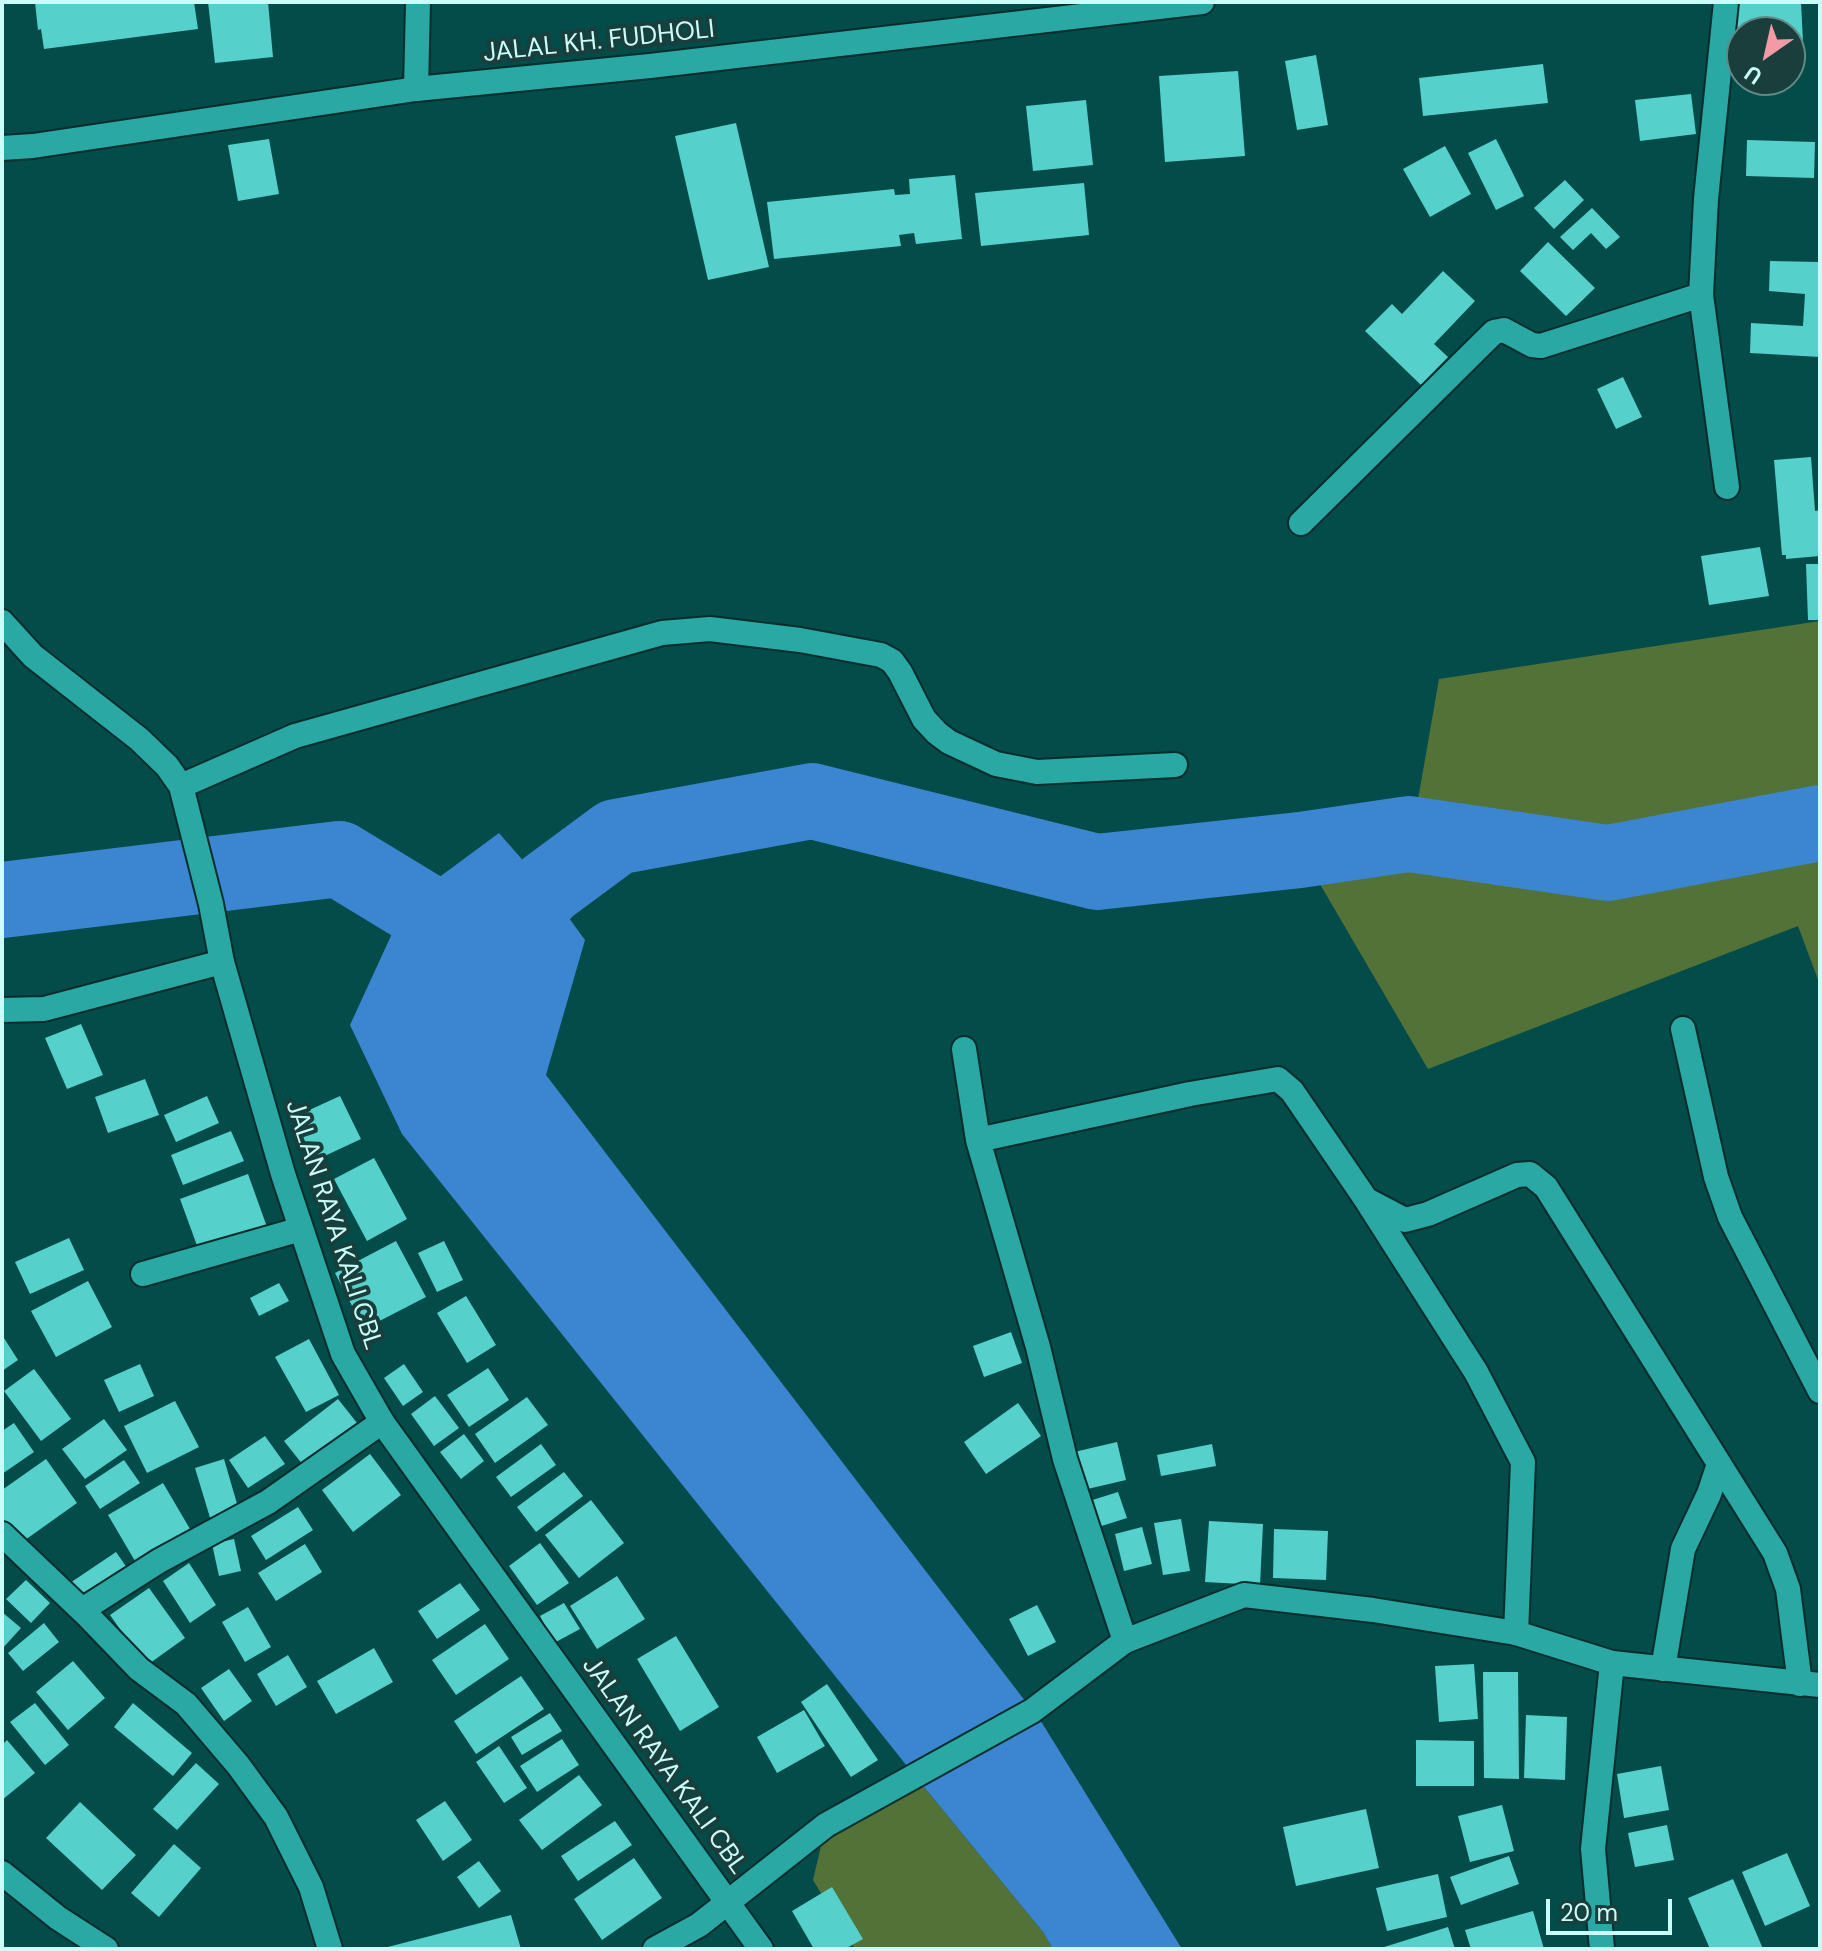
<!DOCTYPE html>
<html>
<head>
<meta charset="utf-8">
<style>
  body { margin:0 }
  #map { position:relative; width:1822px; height:1951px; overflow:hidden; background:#034c4a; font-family:"DM Sans",sans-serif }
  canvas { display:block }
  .frame { position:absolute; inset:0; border:4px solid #cafdfa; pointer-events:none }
  .north { position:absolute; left:1726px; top:16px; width:80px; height:80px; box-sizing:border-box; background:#193e3c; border:2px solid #608a88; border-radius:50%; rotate:214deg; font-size:22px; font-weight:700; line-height:32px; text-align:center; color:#cafdfa }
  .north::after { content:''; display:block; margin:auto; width:28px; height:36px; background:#f49aa6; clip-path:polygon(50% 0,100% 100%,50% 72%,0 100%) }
  .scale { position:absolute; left:1546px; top:1899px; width:126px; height:36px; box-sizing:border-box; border:4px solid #cafdfa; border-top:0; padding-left:10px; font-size:24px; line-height:28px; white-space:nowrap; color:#cafdfa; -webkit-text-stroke:6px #193e3c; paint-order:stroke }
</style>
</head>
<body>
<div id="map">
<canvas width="1822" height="1951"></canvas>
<div class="frame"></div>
<div class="north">U</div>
<div class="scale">20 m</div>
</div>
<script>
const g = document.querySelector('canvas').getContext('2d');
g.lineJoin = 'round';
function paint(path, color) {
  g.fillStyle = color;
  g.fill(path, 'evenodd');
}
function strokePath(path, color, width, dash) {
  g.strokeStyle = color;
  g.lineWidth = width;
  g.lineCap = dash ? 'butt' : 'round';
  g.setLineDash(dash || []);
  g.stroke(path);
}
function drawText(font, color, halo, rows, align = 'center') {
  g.font = font + ' "DM Sans",sans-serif';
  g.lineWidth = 8;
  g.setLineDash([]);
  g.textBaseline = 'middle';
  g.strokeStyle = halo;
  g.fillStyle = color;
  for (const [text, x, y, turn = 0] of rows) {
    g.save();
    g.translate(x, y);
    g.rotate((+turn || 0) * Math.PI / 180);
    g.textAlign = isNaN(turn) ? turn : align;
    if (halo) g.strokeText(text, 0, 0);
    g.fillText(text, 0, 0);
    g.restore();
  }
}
const green = new Path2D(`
  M1820,621V985L1798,926L1428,1069L1300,850L1412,834L1439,679Z
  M915,1776L1043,1932L1053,1949H855L813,1880L826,1825Z`);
const water = new Path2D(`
  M499,833L547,888L585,940L546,1075L1042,1723L1182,1949H1053L1043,1932L915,1776L402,1134L350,1025L407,901Z`);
const river = new Path2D(`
  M2,900L339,859L446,924L479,961
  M479,965V961L547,888L616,837L812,801L1097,872L1300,850L1409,834L1608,863L1820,823`);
const building = new Path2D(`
  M35,2H194L198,29L44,49L41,29L38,30Z
  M208,2H268L273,57L215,63Z
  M1734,2H1801L1803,42L1790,43V32H1742V45H1736Z
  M1316,55L1328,125L1297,130L1285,61Z
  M1543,64L1548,103L1423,116L1419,78Z
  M1238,71L1245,156L1165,162L1159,76Z
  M1691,94L1696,134L1640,141L1635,100Z
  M1086,100L1093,165L1033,171L1026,106Z
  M736,123L769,267L708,280L675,136Z
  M269,139L279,194L238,201L228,145Z
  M1496,139L1524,196L1496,210L1468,153Z
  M1747,140L1815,142L1814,178L1746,176Z
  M1445,146L1471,194L1430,217L1403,169Z
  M955,175L962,239L916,244L914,233L899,235L901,246L774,259L767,202L894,189L895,195L910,194L909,179Z
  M1565,180L1584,200L1554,229L1534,208Z
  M1084,183L1089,235L981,246L975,193Z
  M1592,208L1620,237L1606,249L1591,233L1573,250L1560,237Z
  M1548,242L1595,288L1566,316L1520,271Z
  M1770,261L1820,262V357L1750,353L1751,323L1803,326L1805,294L1769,291Z
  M1443,271L1475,301L1434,344L1448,357L1421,385L1365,331L1392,304L1402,314Z
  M1623,377L1642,417L1616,429L1597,389Z
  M1811,457L1815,511L1820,510V556L1786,559V555H1782L1774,460Z
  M1760,547L1769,596L1709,605L1701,556Z
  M1806,564H1820V620H1808Z
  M81,1024L103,1075L67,1089L45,1038Z
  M145,1079L159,1115L108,1133L95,1097Z
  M207,1096L219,1123L176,1142L164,1115Z
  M340,1096L361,1139L314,1161L294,1117Z
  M231,1131L244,1161L183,1185L171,1155Z
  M374,1158L407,1219L367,1241L334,1179Z
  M248,1174L267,1227L199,1251L180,1199Z
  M69,1238L84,1270L30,1294L15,1262Z
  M396,1241L426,1297L364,1329L335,1273Z
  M444,1241L463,1280L437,1292L418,1253Z
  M88,1281L112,1327L56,1357L31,1311Z
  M279,1283L289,1301L259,1316L250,1298Z
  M466,1296L496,1345L467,1363L437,1313Z
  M1011,1332L1022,1363L984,1377L973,1346Z
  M2,1335L18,1360L2,1371Z
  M309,1339L339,1395L306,1412L275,1357Z
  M140,1364L154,1396L119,1412L104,1380Z
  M404,1364L423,1392L403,1406L384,1378Z
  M488,1368L509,1400L469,1427L447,1395Z
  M34,1369L71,1419L41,1441L4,1391Z
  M435,1396L459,1428L434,1446L411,1414Z
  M527,1397L548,1425L495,1463L475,1434Z
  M338,1399L361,1428L307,1470L284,1441Z
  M175,1401L199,1447L147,1473L124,1426Z
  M1018,1403L1041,1436L986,1474L964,1442Z
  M104,1419L127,1450L85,1479L62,1449Z
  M14,1423L34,1452L2,1474V1431Z
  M464,1434L484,1461L461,1479L440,1452Z
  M265,1436L285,1464L248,1488L229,1460Z
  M1117,1442L1126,1480L1079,1491L1070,1453Z
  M541,1444L556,1465L511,1497L496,1477Z
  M1212,1444L1216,1466L1161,1476L1157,1455Z
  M370,1454L401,1495L353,1532L322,1490Z
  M46,1459L77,1503L18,1545L2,1522V1490Z
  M224,1459L240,1514L211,1521L195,1468Z
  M124,1460L140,1483L100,1509L85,1486Z
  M564,1472L583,1496L536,1532L517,1507Z
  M163,1483L190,1529L135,1561L108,1515Z
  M1118,1492L1127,1518L1092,1529L1083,1503Z
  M591,1500L624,1543L579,1578L545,1535Z
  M298,1507L313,1530L266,1560L251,1536Z
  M1181,1519L1190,1571L1163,1575L1154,1523Z
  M1209,1521L1263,1524L1260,1585L1205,1582Z
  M1142,1527L1152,1564L1124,1571L1115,1534Z
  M1274,1529L1328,1531L1326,1580L1273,1578Z
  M234,1539L241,1571L219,1576L212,1544Z
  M540,1543L569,1583L537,1605L509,1566Z
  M305,1544L322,1572L276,1601L258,1573Z
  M116,1552L132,1575L83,1608L67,1585Z
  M189,1563L216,1605L190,1623L163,1581Z
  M617,1576L645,1619L597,1649L570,1606Z
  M26,1580L50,1603L31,1623L6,1599Z
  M460,1583L480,1610L437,1639L418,1611Z
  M149,1588L185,1638L146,1666L110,1615Z
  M564,1603L580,1629L554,1643L540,1616Z
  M1037,1605L1056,1642L1028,1656L1009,1619Z
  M248,1607L271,1647L245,1662L222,1622Z
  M2,1612L21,1628L2,1649Z
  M44,1623L59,1642L23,1671L8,1653Z
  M485,1624L509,1659L456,1695L432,1660Z
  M676,1636L719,1707L680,1731L637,1659Z
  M374,1648L393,1682L336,1714L317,1681Z
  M288,1655L307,1687L276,1706L257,1674Z
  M73,1661L105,1698L68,1730L36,1692Z
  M1474,1664L1478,1719L1439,1722L1435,1666Z
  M229,1669L252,1701L224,1721L201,1688Z
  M1483,1672H1518L1519,1779L1484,1778Z
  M521,1676L544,1709L476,1754L454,1721Z
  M827,1684L878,1760L851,1777L801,1702Z
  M35,1703L69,1745L45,1765L10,1722Z
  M133,1703L192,1753L173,1776L114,1727Z
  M804,1710L825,1746L777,1773L757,1737Z
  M550,1713L562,1731L522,1755L511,1737Z
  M1526,1715L1567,1717L1565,1780L1524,1778Z
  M562,1739L579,1765L537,1792L520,1766Z
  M7,1740L35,1773L2,1800V1745Z
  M1416,1740L1474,1741V1786H1416Z
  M499,1746L527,1788L504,1803L476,1762Z
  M196,1763L219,1784L177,1830L153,1809Z
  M1661,1766L1669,1810L1624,1818L1617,1774Z
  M579,1775L602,1805L542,1850L519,1820Z
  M445,1801L472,1840L443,1861L416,1820Z
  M80,1802L136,1855L102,1890L46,1838Z
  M1502,1805L1514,1851L1470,1862L1458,1816Z
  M1366,1809L1379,1868L1296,1886L1283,1827Z
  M615,1821L632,1845L578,1881L561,1856Z
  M1667,1825L1674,1860L1635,1867L1628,1833Z
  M174,1844L201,1868L159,1917L131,1893Z
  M1787,1853L1810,1906L1765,1926L1742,1872Z
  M1509,1856L1519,1884L1461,1905L1450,1877Z
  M634,1858L662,1898L602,1940L574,1899Z
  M479,1861L501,1891L479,1908L457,1877Z
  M1438,1874L1447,1917L1387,1931L1376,1888Z
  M1733,1879L1763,1949H1710L1688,1898Z
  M832,1887L863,1939L845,1949H814L792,1911Z
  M1533,1911L1544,1949H1471L1465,1930Z
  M511,1915L521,1949H385L384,1948Z
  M1448,1927L1455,1949H1381V1948Z`);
const minor = new Path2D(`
  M1726,2L1706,199L1701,295L1727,487
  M416,89L418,2
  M1301,523L1494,332L1504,330L1532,345L1541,346L1701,295
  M181,786L295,736L662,633L710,629L800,640L881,655L892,661L900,672L924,719L937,733L949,742L996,764L1037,772L1175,765
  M2,1010L44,1009L222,962
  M1683,1029L1716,1177L1730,1217L1820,1391
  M964,1049L978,1140
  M1369,1201L1405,1220L1428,1214L1517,1175L1530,1174L1546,1187L1775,1553L1788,1589L1800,1684
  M143,1274L301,1229
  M2,1534L86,1614L139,1669L186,1704L238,1765L276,1817L311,1887L330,1949
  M82,1610L159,1561L268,1502L382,1422
  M1125,1641L1065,1459L1038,1347L978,1140L1190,1094L1278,1079L1292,1091L1365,1198L1476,1372L1523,1462L1516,1633
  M1663,1669L1683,1549L1709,1494L1719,1464
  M1602,1949L1593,1849L1612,1663`);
const tertiary = new Path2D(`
  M2,1873L58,1918L106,1949
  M655,1949L699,1925L826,1825L1032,1711L1125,1641L1244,1595L1373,1610L1516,1633L1612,1663L1820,1685`);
const secondary = new Path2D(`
  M2,148L33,146L416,89L650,66L1202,2
  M2,622L33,656L139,739L167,766L181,786L211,904L222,962L283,1174L343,1354L382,1422L761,1949`);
const streetNames = [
  ["JALAL KH. FUDHOLI",599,42,-6],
  ["JALAN RAYA KALI CBL",333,1225,72],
  ["JALAN RAYA KALI CBL",664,1766,54]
];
paint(green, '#537237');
paint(water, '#3c85d0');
strokePath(river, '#3c85d0', 76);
paint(building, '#56d0cb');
strokePath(minor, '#072e2d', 28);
strokePath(tertiary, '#072e2d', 28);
strokePath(secondary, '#072e2d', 28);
strokePath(minor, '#29a8a4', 24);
strokePath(tertiary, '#29a8a4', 24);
strokePath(secondary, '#29a8a4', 24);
drawText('26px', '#cafdfa', '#193e3c', streetNames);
</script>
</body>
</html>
